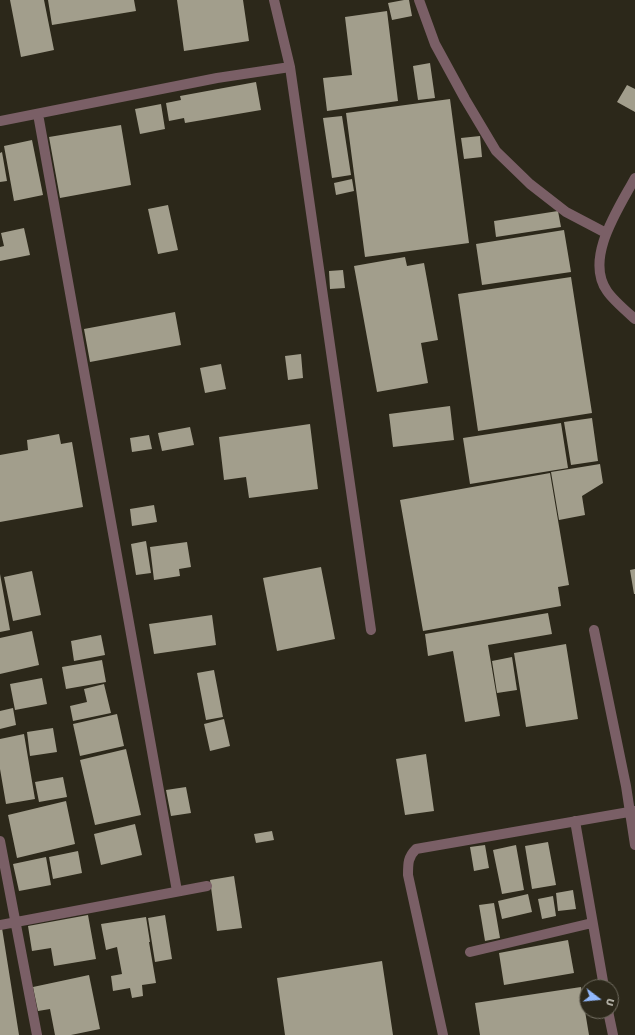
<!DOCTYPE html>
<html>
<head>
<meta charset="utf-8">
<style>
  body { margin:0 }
  #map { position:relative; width:635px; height:1035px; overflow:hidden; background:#2c281a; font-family:"Alegreya Sans",sans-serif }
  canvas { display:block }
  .north { position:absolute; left:579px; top:979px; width:40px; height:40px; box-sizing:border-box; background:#2c281a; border:1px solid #726e62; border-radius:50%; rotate:106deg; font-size:11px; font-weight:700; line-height:16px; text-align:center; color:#dad8ce }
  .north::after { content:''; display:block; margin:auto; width:14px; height:18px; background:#91b8fd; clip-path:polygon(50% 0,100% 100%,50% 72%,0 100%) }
</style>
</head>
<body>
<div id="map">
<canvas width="635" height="1035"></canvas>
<div class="north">U</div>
</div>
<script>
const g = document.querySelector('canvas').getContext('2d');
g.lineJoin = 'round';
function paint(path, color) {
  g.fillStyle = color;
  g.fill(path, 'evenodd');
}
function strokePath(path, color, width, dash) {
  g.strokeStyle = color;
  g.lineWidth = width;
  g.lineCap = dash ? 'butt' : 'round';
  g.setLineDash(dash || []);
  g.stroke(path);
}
const building = new Path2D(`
  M10,0H44L54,50L21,57Z
  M48,0H134L136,11L52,25Z
  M177,0H243L249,41L184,51Z
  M404,0H409L412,16L392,20L388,3Z
  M387,11L398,101L327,111L323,78L352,75L345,17Z
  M430,63L435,98L418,100L413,66Z
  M256,82L261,110L185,123L184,118L169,121L166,103L181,100L180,96Z
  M627,85L635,89V112L617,102Z
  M450,99L469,243L365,257L346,113Z
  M161,104L165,129L140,134L135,109Z
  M342,116L351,175L332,178L323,118Z
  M121,125L131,185L60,198L49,137Z
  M480,136L482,157L464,159L461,138Z
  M32,140L43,195L14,201L4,146Z
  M2,152L7,181L0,182V153Z
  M352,179L354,191L336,195L334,183Z
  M168,205L178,250L158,254L148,209Z
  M558,211L561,227L496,237L494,221Z
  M24,228L30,255L0,261V247L4,246L1,233Z
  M564,230L571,272L482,285L476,244Z
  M405,257L407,266L424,263L438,340L421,343L428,383L377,392L354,266Z
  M343,270L345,288L330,289L329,271Z
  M571,277L592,413L478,431L458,294Z
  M175,312L181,345L90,362L84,329Z
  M301,354L303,378L288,380L285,356Z
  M221,364L226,389L205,393L200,368Z
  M450,406L454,440L393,447L389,414Z
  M592,418L598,461L571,465L564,422Z
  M561,423L568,468L470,484L463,438Z
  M310,424L318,489L249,498L246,477L224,480L219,437Z
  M190,427L194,445L162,451L158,433Z
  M59,434L61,444L72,442L83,507L0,522V455L28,450L27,440Z
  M149,435L152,449L132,452L130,438Z
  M600,464L603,483L582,496L585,515L559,520L551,472Z
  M550,473L569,585L558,587L561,606L423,631L400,500Z
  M154,505L157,522L132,526L130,509Z
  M146,541L151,573L136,575L131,544Z
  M187,542L191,567L179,569L180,576L154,580L150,547Z
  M321,567L335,639L277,651L263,578Z
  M635,569V594H634L630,570Z
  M32,571L41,615L13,621L4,577Z
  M0,574L10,630L0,632Z
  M548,613L552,634L488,645L500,716L465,722L453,651L428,656L425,634Z
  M212,615L216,645L154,654L149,624Z
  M32,631L39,665L0,674V638Z
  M101,635L105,655L74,661L71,641Z
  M566,644L578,719L526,727L514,653Z
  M512,657L517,690L497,693L492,661Z
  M102,660L106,682L66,689L62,667Z
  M214,670L223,717L206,720L197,673Z
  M42,678L47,704L15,710L10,684Z
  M104,684L111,713L73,721L70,706L87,702L84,689Z
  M13,708L16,725L0,729V711Z
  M117,714L124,746L80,756L73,724Z
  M224,719L230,746L210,751L204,724Z
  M53,728L57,752L30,756L27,732Z
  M24,734L35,799L6,804L0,769V739Z
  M126,749L141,815L95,825L80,760Z
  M426,754L434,811L405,815L396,759Z
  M63,777L67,797L39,802L35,782Z
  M186,787L191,813L171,816L166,790Z
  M66,801L75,844L17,858L8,815Z
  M135,824L142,855L101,865L94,834Z
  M272,831L274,840L256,843L254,834Z
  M548,842L556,885L532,889L525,846Z
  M485,845L489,868L474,871L470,847Z
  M516,845L524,890L502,894L493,850Z
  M78,851L82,873L53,879L49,857Z
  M46,857L51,885L19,891L13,864Z
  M234,876L242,928L217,931L210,880Z
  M573,890L576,909L558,911L556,893Z
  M528,894L532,912L502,919L498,901Z
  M553,896L556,916L542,919L538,899Z
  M494,903L500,938L485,941L479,905Z
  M88,915L96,959L54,966L51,948L32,951L28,926Z
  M165,915L172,959L155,962L148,918Z
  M146,917L150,942H149L156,983L142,985L143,996L132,998L130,988L113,991L111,976L122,974L117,947L106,950L101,924Z
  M0,928H2L19,1035H0Z
  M568,940L574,973L504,985L499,953Z
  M382,961L393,1035H285L277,978Z
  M89,975L100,1029L71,1035H55L50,1009L38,1011L33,987Z
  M581,987L589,1035H480L475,1003Z`);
const minor = new Path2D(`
  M274,0L290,67L371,630
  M419,0L435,44L465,99L496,151L530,184L566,212L606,233
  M38,114L177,891
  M0,121L217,78L290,67
  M635,178C619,208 584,258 607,291C613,300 626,311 635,319
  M594,630L626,786L635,845
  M575,821L604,987
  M0,841L37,1035
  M0,925L207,886
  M470,952L592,923
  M608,1011L613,1035
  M443,1035L408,875C408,863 408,857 416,849L635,811`);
paint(building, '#a29e8c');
strokePath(minor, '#7a5f66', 10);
</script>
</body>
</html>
